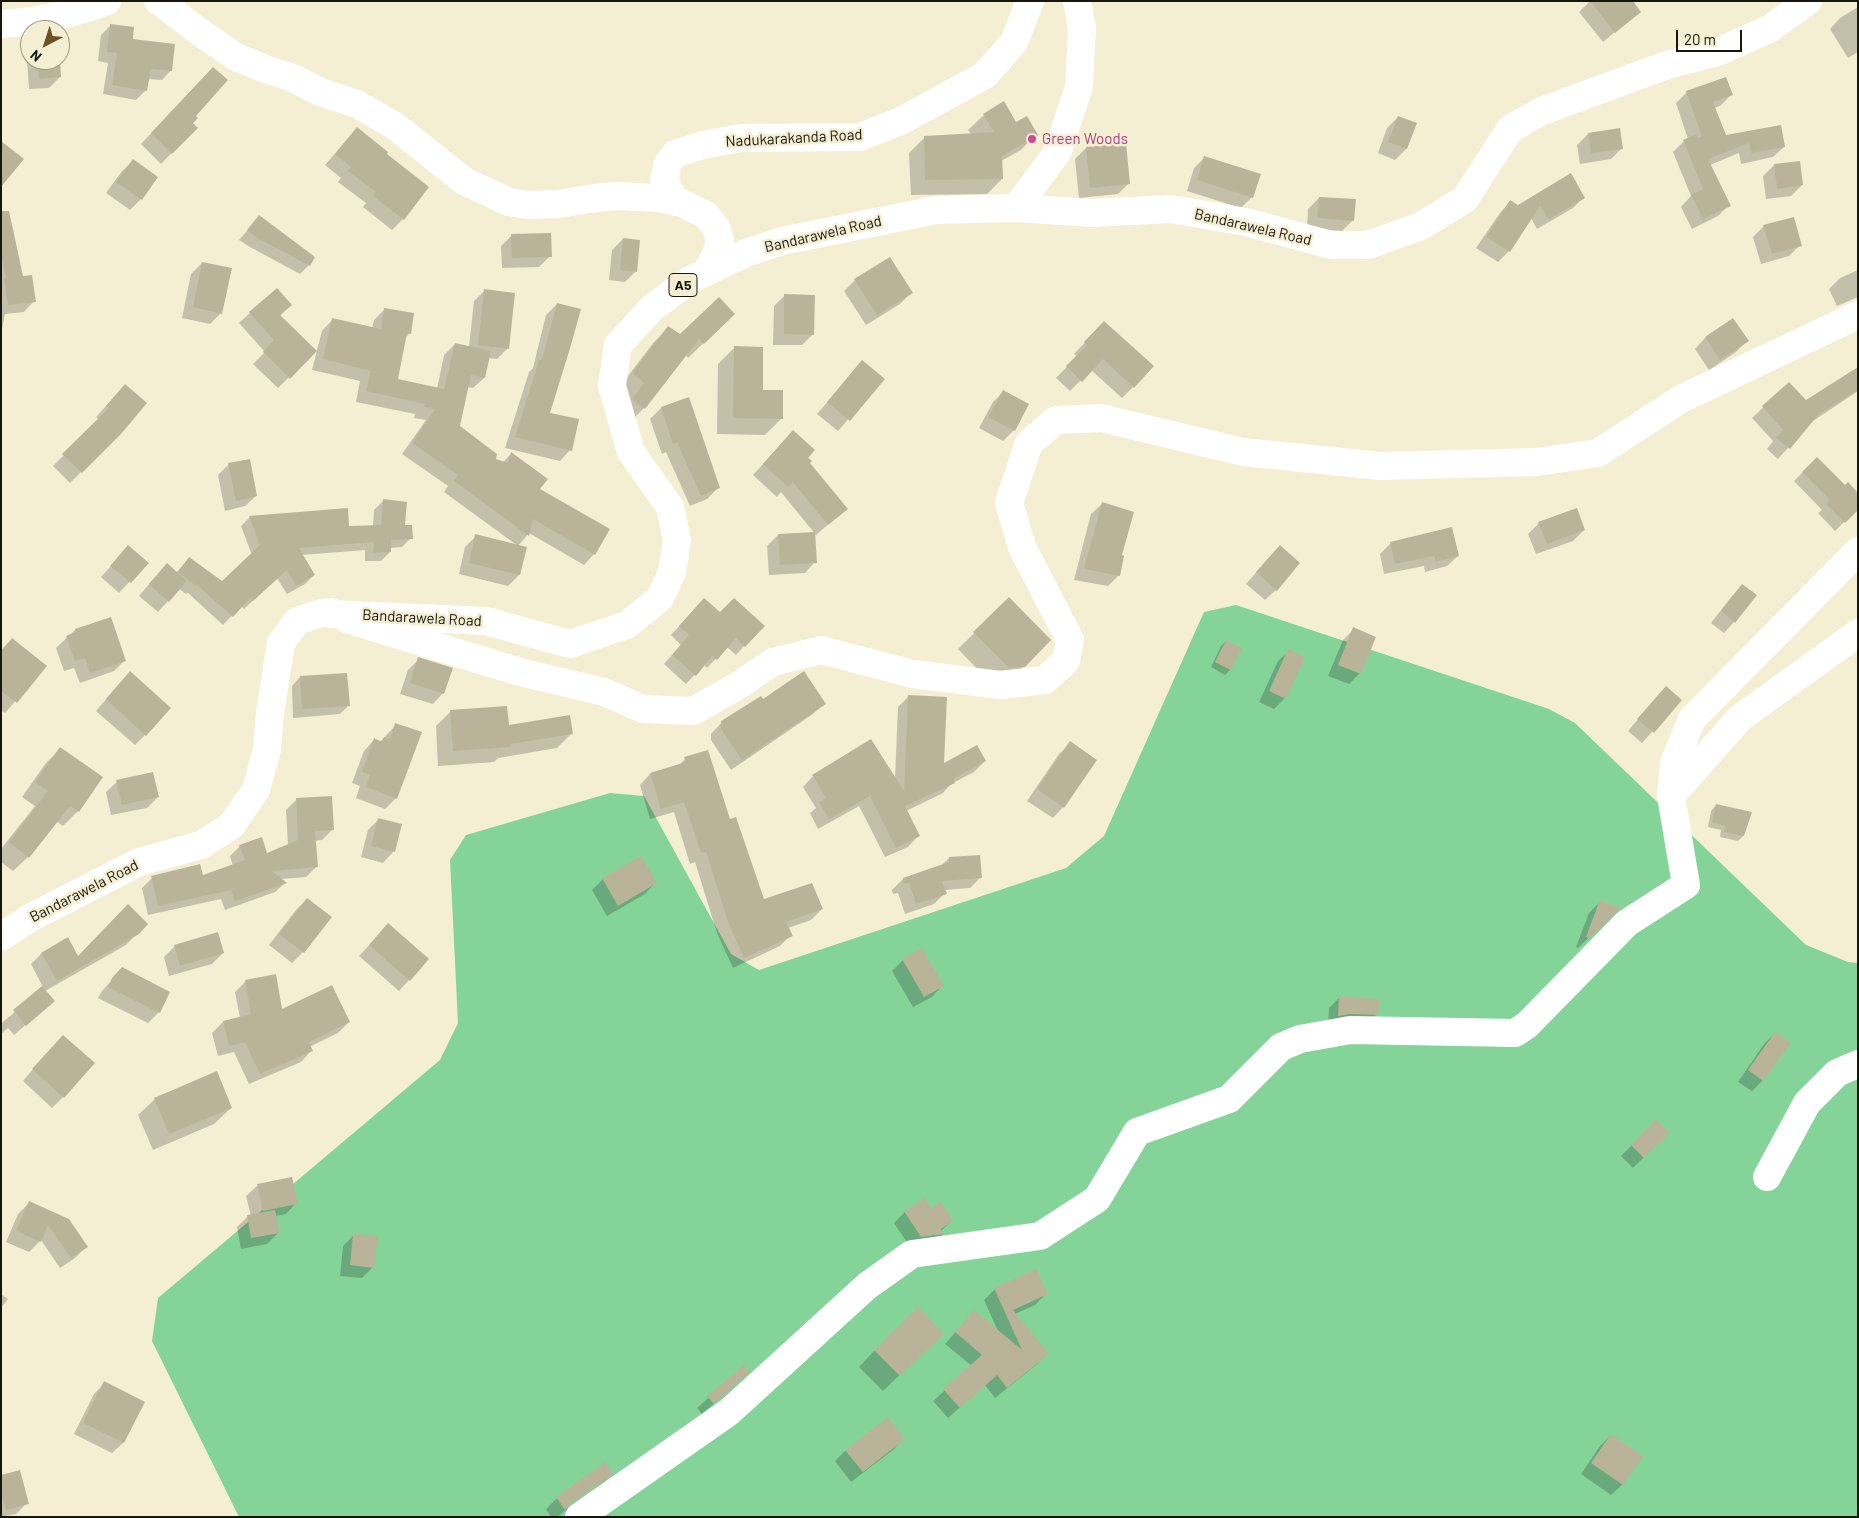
<!DOCTYPE html>
<html>
<head>
<meta charset="utf-8">
<style>
  body { margin:0 }
  #map { position:relative; width:1859px; height:1518px; overflow:hidden; background:#f4efd3; font-family:Barlow,sans-serif }
  canvas { display:block }
  .frame { position:absolute; inset:0; border:2px solid #18160c; pointer-events:none }
  .north { position:absolute; left:20px; top:20px; width:50px; height:50px; box-sizing:border-box; background:#f4efd3; border:1px solid #9c9883; border-radius:50%; rotate:220deg; font-size:14px; font-weight:700; line-height:20px; text-align:center; color:#18160c }
  .north::after { content:''; display:block; margin:auto; width:18px; height:22px; background:#6a5223; clip-path:polygon(50% 0,100% 100%,50% 72%,0 100%) }
  .scale { position:absolute; left:1676px; top:30px; width:66px; height:22px; box-sizing:border-box; border:2px solid #18160c; border-top:0; padding-left:6px; font-size:15px; line-height:18px; white-space:nowrap; color:#18160c; -webkit-text-stroke:4px #f4efd3; paint-order:stroke }
</style>
</head>
<body>
<div id="map">
<canvas width="1859" height="1518"></canvas>
<div class="frame"></div>
<div class="north">N</div>
<div class="scale">20 m</div>
</div>
<script>
const g = document.querySelector('canvas').getContext('2d');
g.lineJoin = 'round';
function paint(path, color) {
  g.fillStyle = color;
  g.fill(path, 'evenodd');
}
function strokePath(path, color, width, dash) {
  g.strokeStyle = color;
  g.lineWidth = width;
  g.lineCap = dash ? 'butt' : 'round';
  g.setLineDash(dash || []);
  g.stroke(path);
}
function drawText(font, color, halo, rows, align = 'center') {
  g.font = font + ' Barlow,sans-serif';
  g.lineWidth = 5;
  g.setLineDash([]);
  g.textBaseline = 'middle';
  g.strokeStyle = halo;
  g.fillStyle = color;
  for (const [text, x, y, turn = 0] of rows) {
    g.save();
    g.translate(x, y);
    g.rotate((+turn || 0) * Math.PI / 180);
    g.textAlign = isNaN(turn) ? turn : align;
    if (halo) g.strokeText(text, 0, 0);
    g.fillText(text, 0, 0);
    g.restore();
  }
}
const forest = new Path2D(`
  M1236,605L1549,709L1575,723L1806,945L1848,962L1858,963V1517H239L152,1341L158,1298L440,1060L458,1023L450,860L466,835L610,793L644,796L731,954L759,970L1066,868L1104,836L1204,612Z`);
const shadow = new Path2D(`
  M1590,1H1631L1639,12L1603,42L1579,12Z
  M1858,7V52L1848,58L1830,29L1840,18Z
  M111,25L171,70L162,80L148,79L146,90L136,100L103,94L108,63L98,61L101,35Z
  M30,57V60H59L60,77L49,88L29,89L27,60Z
  M202,79L192,123L196,128L161,164L141,144Z
  M1687,92L1731,95L1720,106L1714,108L1725,136L1784,147L1773,157L1741,164L1739,153L1710,165L1729,205L1718,216L1692,229L1681,207L1691,196L1673,152L1684,141L1688,139L1676,103Z
  M984,115L1016,124L1036,134L1021,150L1001,161L1002,179L987,194L911,195L909,153L924,138L971,134L968,130Z
  M1398,117L1416,124L1406,149L1395,160L1378,153L1387,128Z
  M357,128L385,154L403,219L392,230L363,207L366,203L338,182L341,178L325,165Z
  M1588,134L1622,148L1611,159L1580,164L1577,145Z
  M1124,145L1129,183L1118,194L1079,198L1075,159L1086,148Z
  M1205,157L1252,197L1241,208L1187,191L1194,168Z
  M133,161L157,177L141,199L130,210L106,193L122,171Z
  M1799,162L1802,185L1791,196L1766,199L1763,176L1774,165Z
  M1584,197L1573,208L1537,229L1531,218L1509,251L1498,262L1476,248L1500,213L1510,202L1518,207Z
  M1319,198L1353,220L1342,231L1307,228L1308,209Z
  M259,217L309,265L300,274L250,247L239,240Z
  M1764,226L1800,245L1789,256L1761,264L1753,237Z
  M512,235L550,256L539,267L502,268L501,246Z
  M623,239L636,271L625,282L609,280L612,250Z
  M1,240L34,301L24,312L5,314L1,334Z
  M202,263L221,313L210,324L182,318L191,274Z
  M1858,270V297L1837,306L1829,289L1840,278Z
  M855,280L911,293L900,304L866,325L844,291Z
  M485,290L508,348L497,359L488,358L484,378L473,388L467,387L458,427L495,460L503,462L511,454L538,489L594,554L584,565L529,533L518,546L444,492L448,486L402,454L426,420L414,418L415,414L356,402L360,381L312,370L322,331L332,320L372,329L374,320L385,309L410,333L405,338L396,380L437,389L444,355L455,344L469,347L474,301Z
  M785,295L813,334L802,345H773L774,306Z
  M557,304L548,414L570,450L560,461L505,448L529,372L533,368L546,315Z
  M290,305L280,316L315,351L278,388L253,364L265,352L239,323L250,313Z
  M1733,320L1747,341L1736,352L1709,370L1695,349L1705,338Z
  M669,327L680,336L718,329L688,358L685,354L644,408L629,423L618,414L630,398L618,389L654,342Z
  M1093,334L1133,387L1122,398L1091,370L1070,391L1056,378L1077,356L1074,354Z
  M734,348L761,391L782,418L765,435L717,434L718,364Z
  M862,362L883,379L838,431L817,414Z
  M1858,372V391L1810,423L1778,459L1767,449L1773,441L1752,418L1789,383L1806,402Z
  M1004,391L1014,430L1003,441L979,428L993,402Z
  M114,397L120,433L70,483L53,466L99,420L96,417Z
  M689,399L718,488L707,499L690,506L666,452L662,454L650,419L661,408Z
  M783,442L806,458L808,463L846,509L816,535L781,492L777,497L753,475Z
  M1817,458L1845,487L1858,508L1835,531L1818,513L1822,510L1794,481Z
  M229,464L256,496L245,506L225,511L218,475Z
  M383,501L411,538L402,547L390,548V552L381,561H365V550L302,555L314,575L305,584L287,594L277,578L244,609L241,606L223,625L188,593L186,594L179,589L158,612L139,596L156,576L176,573L189,558L222,582L252,555L241,526L250,517L348,527L373,526L374,510Z
  M1102,504L1120,556L1119,575L1108,586L1074,580L1091,514Z
  M1539,523L1584,530L1573,541L1536,554L1528,534Z
  M778,535L815,562L805,573L769,575L767,546Z
  M476,536L519,575L508,586L459,574L465,547Z
  M1391,543L1458,556L1447,566L1425,572L1424,566L1384,574L1380,554Z
  M118,558L147,563L119,593L101,577Z
  M1269,558L1276,590L1265,600L1246,584Z
  M1742,586L1734,622L1724,633L1711,623L1732,596Z
  M1009,599L1050,640L1007,683L992,684L958,649Z
  M695,609L720,614L744,646L736,655L727,647L707,668L704,665L686,684L664,664L681,645L671,635Z
  M110,618L125,660L114,671L80,683L74,668L64,671L56,648L75,630Z
  M1354,629L1360,673L1349,684L1328,676L1343,640Z
  M12,640L45,667L5,713L1,710V650Z
  M1226,641L1241,649L1230,670L1225,675L1211,667L1221,646Z
  M1289,651L1285,698L1274,709L1259,702L1278,661Z
  M419,659L443,693L433,704L400,694L408,670Z
  M300,677L349,705L340,714L293,718L292,686Z
  M119,684L145,735L135,745L96,711Z
  M1666,687L1681,700L1642,743L1628,731Z
  M908,697L943,765L985,761L974,772L951,784L943,793L906,811L918,836L908,847L885,857L859,806L818,829L810,813L816,808L803,787L813,776L895,779L898,707Z
  M762,701L824,703L813,714L731,770L711,740V734L722,722Z
  M451,711L508,727L572,733L557,748L498,758L494,762L438,766L436,726Z
  M396,725V798L385,809L356,798L360,786L352,783L364,751L374,740L380,742Z
  M1070,743L1063,807L1053,818L1027,801L1059,754Z
  M60,749L101,778L78,811L63,826L56,821L28,857L13,871L1,862V849L35,806L22,797L46,763Z
  M685,759L729,821L764,901L822,909L811,920L788,928L791,935L780,946L733,968L717,933L695,862L690,864L674,812L650,819L640,785L650,774L678,766Z
  M117,782L158,797L147,808L111,815L106,792Z
  M296,800L332,830L322,840L314,841L316,867L306,877L281,879L285,883L275,892L225,910L221,899L148,915L142,888L152,878L202,877L233,866L230,856L240,846L266,854L288,846L286,810Z
  M1716,805L1743,836L1738,841L1720,837L1721,830L1708,827L1711,811Z
  M379,819L401,825L393,852L383,863L361,857L368,830Z
  M641,858L655,883L645,894L607,916L592,890L603,879Z
  M949,858L981,877L970,888L944,890L945,893L934,904L905,914L898,893L893,894L892,890L903,879L942,865Z
  M307,899L303,952L292,963L269,945L296,910Z
  M1600,902L1608,919L1578,948L1576,947L1589,913Z
  M146,924L126,945L45,991L53,1001L14,1035L8,1028L1,1034V1021L2,1023L43,987L31,964L41,954L78,958Z
  M388,925L409,980L399,991L359,956Z
  M175,946L223,953L212,964L169,976L164,957Z
  M903,960L942,986L932,997L913,1007L892,971Z
  M112,980L169,993L159,1012L148,1023L98,998L102,991Z
  M246,981L281,1011L349,1022L338,1033L309,1047L311,1051L301,1062L249,1084L234,1052L218,1056L212,1033L223,1022L240,1018L235,992Z
  M1340,997L1377,1014L1366,1025L1328,1026L1329,1008Z
  M1775,1033L1789,1043L1762,1081L1752,1091L1738,1082L1764,1044Z
  M52,1047L63,1097L52,1108L23,1081Z
  M155,1099L231,1108L214,1124L153,1150L138,1115Z
  M1656,1121L1668,1133L1633,1168L1621,1156Z
  M291,1178L296,1203L286,1214L275,1216L278,1233L267,1244L241,1249L237,1227L248,1216H251L246,1196L257,1186Z
  M29,1203L86,1247L75,1258L60,1268L41,1240L29,1252L6,1242L18,1214Z
  M905,1212L952,1221L941,1231L943,1234L932,1244L910,1247L894,1223Z
  M354,1235L373,1267L362,1278L340,1276L343,1246Z
  M1036,1271L1046,1294L1035,1305L1015,1314L1047,1354L1036,1365L995,1398L985,1385L948,1418L933,1401L972,1366L945,1344L974,1311L998,1331L984,1300L995,1289Z
  M1,1294L8,1299L1,1308Z
  M875,1350H926L883,1391L859,1367Z
  M744,1367L737,1383L702,1414L697,1408Z
  M105,1383L123,1443L112,1453L74,1434L94,1394Z
  M1611,1435L1642,1457L1622,1485L1611,1495L1581,1474L1600,1446Z
  M903,1439L893,1450L851,1482L835,1461L846,1450Z
  M605,1464L612,1474L601,1484L557,1517H551L546,1509L557,1498ZM602,1481V1484L566,1509L564,1507Z
  M1,1476L27,1503L16,1514L1,1517Z`);
const building = new Path2D(`
  M1590,1H1633L1641,12L1615,33Z
  M110,24L134,27L133,39L175,44L172,71L151,69L147,91L112,85L117,53L107,52Z
  M38,60H60L61,77L39,79Z
  M213,67L228,80L196,116L198,118L193,123L198,128L172,154L151,133Z
  M1726,77L1733,95L1713,102L1726,135L1781,125L1785,147L1751,153L1749,143L1708,159L1731,206L1703,219L1691,195L1703,189L1683,140L1696,134L1698,138L1702,137L1686,91Z
  M1004,101L1016,122L1027,116L1038,135L1002,156L1003,179L925,180L924,136L994,132L983,114Z
  M1398,116L1417,123L1407,149L1388,142Z
  M357,127L388,152L387,154L429,187L404,220L373,196L376,192L348,171L351,167L335,154Z
  M1620,128L1623,149L1591,153L1588,133Z
  M1,141L24,159L1,187Z
  M1126,143L1130,184L1090,188L1086,147Z
  M1204,156L1261,174L1253,198L1197,180Z
  M133,159L158,177L142,200L116,182Z
  M1800,161L1803,185L1777,189L1774,164Z
  M1571,173L1585,198L1549,219L1540,206L1510,252L1486,237L1510,200L1518,205Z
  M1319,197L1356,199L1354,221L1317,218Z
  M1,211H9L23,276L32,275L36,302L8,305L4,278H6L1,255Z
  M259,215L315,257L310,266L259,239L247,230Z
  M1794,217L1802,246L1772,254L1763,225Z
  M551,233L552,257L512,258L511,234Z
  M623,238L640,240L637,272L620,270Z
  M890,257L913,293L877,315L854,279Z
  M202,262L232,268L222,314L193,307Z
  M277,288L292,305L280,315L317,351L290,379L263,352L274,340L249,312Z
  M484,289L515,293L509,349L478,345Z
  M784,294L815,295L814,335L784,334Z
  M719,297L735,314L704,344L699,339L645,409L632,399L644,383L632,373L668,326L680,334Z
  M557,303L581,309L571,345L550,413L579,419L572,451L515,437L539,360H542Z
  M384,308L414,313L411,334L407,333L398,379L444,389L455,343L491,351L485,378L471,375L460,426L497,454L496,459L508,463L511,452L548,479L540,489L610,529L595,555L533,519L529,536L454,481L458,475L412,443L435,409L424,407L425,404L366,391L371,371L323,359L332,318L381,329Z
  M1733,318L1749,341L1720,360L1705,337Z
  M1104,321L1154,366L1134,388L1103,359L1082,382L1066,366L1087,345L1084,342Z
  M734,346L763,347V390H783V419L733,418Z
  M862,360L885,379L850,421L827,402Z
  M1858,367V390L1818,415L1790,449L1776,438L1783,430L1762,406L1789,382L1806,400Z
  M125,384L147,403L121,434L82,473L62,454L109,408L106,406Z
  M1003,390L1029,404L1015,431L988,417Z
  M689,397L720,488L701,496L677,442L673,444L661,407Z
  M793,430L815,450L808,458L812,461L810,463L848,509L828,525L793,482L788,487L763,464Z
  M1817,457L1845,485L1848,482L1858,493V510L1845,523L1826,504L1830,500L1802,472Z
  M250,459L257,496L236,501L228,463Z
  M383,499L407,502L405,525H412L413,539L391,540V552L373,553L374,542L299,548L315,575L296,586L287,570L253,601L250,598L233,617L197,585L196,586L178,572L189,557L222,581L260,545L249,516L348,508L349,526L381,525Z
  M1102,502L1134,512L1122,555L1124,556L1120,576L1084,569Z
  M1577,508L1585,530L1547,544L1538,522Z
  M1452,527L1459,556L1436,562L1434,556L1395,564L1390,542Z
  M815,532L817,563L780,565L778,534Z
  M475,534L527,547L520,575L469,563Z
  M128,545L149,563L131,583L110,566Z
  M1280,545L1300,563L1277,591L1256,572Z
  M167,563L187,581L169,602L149,584Z
  M1742,584L1757,595L1735,623L1721,611Z
  M1009,597L1051,640L1025,667L1009,668L973,632Z
  M704,598L720,612L734,598L765,626L745,647L736,638L717,660L712,656L696,676L672,655L689,635L679,626Z
  M111,617L126,661L90,673L85,658L75,661L66,636L76,632L75,629Z
  M1353,627L1376,637L1361,674L1338,665Z
  M12,638L47,666L17,703L1,691V651Z
  M1226,640L1242,648L1231,670L1215,662Z
  M1288,649L1305,657L1286,699L1269,691Z
  M418,657L453,668L444,694L410,683Z
  M130,671L171,708L146,736L106,699Z
  M804,671L826,704L742,760L721,729V721L761,696L763,699Z
  M347,673L350,706L302,709L300,676Z
  M1666,686L1682,700L1654,733L1637,719Z
  M908,695L947,697L944,763L977,745L986,761L953,779L955,783L905,806L920,836L896,848L870,796L829,819L819,802L826,798L812,775L871,739L904,791Z
  M507,706L509,725L570,715L573,734L510,744V747L453,751L450,710Z
  M395,723L422,732L397,799L366,787L370,775L362,772L374,738L382,742L384,737L390,739Z
  M1070,741L1097,760L1064,808L1037,789Z
  M60,747L103,777L79,812L70,806L29,858L9,842L48,791L35,782Z
  M708,750L730,819L736,817L764,899L812,883L823,909L786,922L793,936L744,958L728,922L706,852L701,853L684,802L661,809L650,773L686,762L684,757Z
  M153,772L159,797L122,805L116,780Z
  M332,796L334,830L315,831L318,867L272,871L287,883L235,901L231,890L158,906L151,876L200,864L203,875L245,860L239,845L262,837L267,853L298,840L296,798Z
  M1716,804L1752,812L1744,836L1724,832L1726,826L1712,822Z
  M378,818L402,824L395,852L371,846Z
  M980,855L982,878L942,881L947,894L916,904L909,883H904L903,878L949,862V857Z
  M641,856L657,883L618,906L602,878Z
  M307,898L332,917L304,953L279,934Z
  M1600,900L1621,908L1590,938L1586,937Z
  M128,904L148,924L139,934L57,981L41,953L68,937L78,956Z
  M388,923L429,959L410,981L369,945Z
  M218,932L224,953L180,966L174,945Z
  M922,948L944,986L924,997L902,959Z
  M122,967L170,992L160,1013L108,987L112,978Z
  M276,974L282,1009L332,985L350,1022L309,1042L313,1051L260,1074L245,1042L229,1046L223,1021L251,1014L245,980Z
  M42,986L55,1001L26,1026L13,1010Z
  M1339,996L1380,999L1378,1015L1350,1014L1338,1016Z
  M1775,1032L1791,1043L1763,1081L1748,1070Z
  M63,1035L95,1063L64,1098L32,1069Z
  M217,1071L232,1108L169,1134L154,1098Z
  M1656,1119L1670,1133L1644,1158L1631,1145Z
  M292,1177L298,1204L263,1211L257,1184Z
  M925,1198L931,1208L941,1202L953,1221L941,1229L944,1234L921,1237L904,1211Z
  M29,1201L69,1219L88,1247L71,1258L48,1225L41,1242L16,1231Z
  M275,1210L280,1233L251,1238L247,1215Z
  M353,1234L378,1236L374,1268L350,1265Z
  M1036,1269L1048,1294L1013,1310L1049,1354L1007,1388L997,1375L960,1408L943,1389L982,1355L955,1332L974,1310L1022,1350L994,1288Z
  M918,1307L944,1334L900,1376L874,1350Z
  M744,1365L750,1372L714,1404L707,1396Z
  M104,1381L145,1402L124,1443L83,1423Z
  M888,1417L905,1439L863,1472L845,1450Z
  M1611,1434L1643,1456L1623,1485L1591,1463Z
  M605,1462L614,1474L570,1504L565,1510L556,1497Z
  M20,1470L29,1504L6,1510L1,1493V1475Z`);
const minor = new Path2D(`
  M158,1L161,2L198,31L236,57L268,70L293,78L320,92L357,104L395,126L464,181L509,202L528,205L560,204L588,199L615,196L659,198L682,203L706,215L717,229L720,241L716,255L706,272
  M1,24C37,22 73,14 107,1
  M675,201L664,180L668,163L675,154L703,145L741,138L860,137L901,121L985,75L1014,42L1030,1
  M1016,208L1057,153L1079,87L1082,28L1077,1
  M347,619L520,672L604,692L643,709L693,711L736,687L773,662L821,650L913,674L1000,685L1045,680L1066,661L1070,640L1022,547L1009,503L1029,443L1056,420L1101,418L1243,452L1380,466L1537,462L1598,453L1681,399L1858,315
  M1671,796L1740,718L1858,633
  M1767,1177L1807,1103L1837,1073L1858,1064
  M579,1517L729,1412L867,1286L912,1254L1040,1236L1097,1199L1137,1132L1229,1099L1281,1047L1300,1039L1350,1030L1515,1033L1527,1025L1627,923L1686,885L1671,796L1674,763L1692,719L1858,551`);
const highway = new Path2D(`
  M1,937L30,918L139,862L201,845L231,826L256,790L267,749L270,713L281,643L297,621L321,613L331,612V614L486,621L570,644L627,625L660,598L672,572L677,540L670,507L631,452L612,386L618,345L652,308L690,280L746,253L782,241L936,210L1016,208L1092,213L1171,209L1246,222L1331,245H1368L1421,226L1465,199L1510,129L1542,111L1667,65L1718,52L1771,28L1808,1`);
const markers = [
  [1032,139,5,"#d1479c"]
];
const shields = [
  [683,285,28]
];
const shieldNames = [
  ["A5",683,285]
];
const streetNames = [
  ["Nadukarakanda Road",794,138,-3],
  ["Bandarawela Road",1253,227,13],
  ["Bandarawela Road",823,234,-13],
  ["Bandarawela Road",422,618,3],
  ["Bandarawela Road",84,891,-27]
];
const hotelNames = [
  ["Green Woods",1042,139]
];
paint(forest, '#84d49a');
paint(shadow, '#0003');
paint(building, '#b9b499');
strokePath(minor, '#fff', 28);
strokePath(highway, '#fff', 28);
for (const [x, y, r, color] of markers) {
  const dot = new Path2D();
  dot.arc(x, y, r, 0, 2 * Math.PI);
  g.fillStyle = color;
  g.fill(dot);
  strokePath(dot, '#f4efd3', 2);
}
for (const [x, y, w] of shields) {
  const box = new Path2D();
  box.roundRect(x - w / 2, y - 11.5, w, 23, 4);
  g.fillStyle = '#f4efd3';
  g.fill(box);
  strokePath(box, '#18160c', 1);
}
drawText('bold 14px', '#18160c', null, shieldNames);
drawText('15px', '#18160c', '#f4efd3', streetNames);
drawText('15px', '#b23c85', '#f4efd3', hotelNames, 'left');
</script>
</body>
</html>
